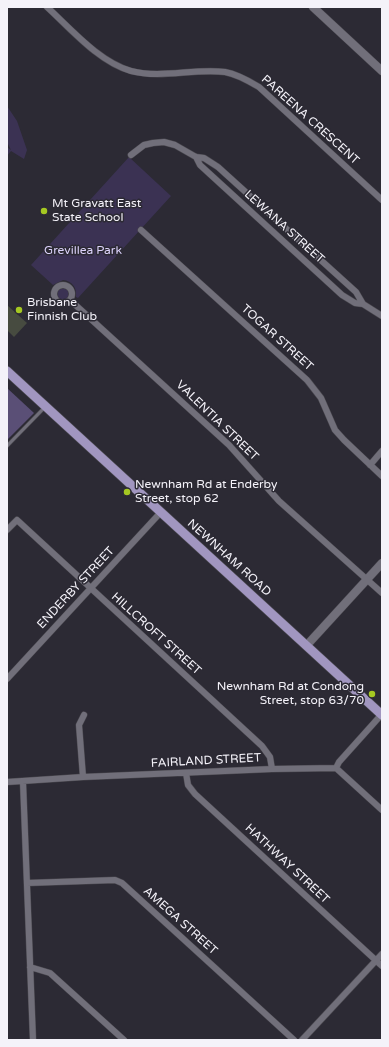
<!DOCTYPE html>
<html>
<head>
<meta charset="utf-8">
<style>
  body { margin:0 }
  #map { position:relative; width:389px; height:1047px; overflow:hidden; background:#2c2a34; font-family:"Varela Round",sans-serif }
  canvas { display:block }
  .frame { position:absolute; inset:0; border:8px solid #f4f2f9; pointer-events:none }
</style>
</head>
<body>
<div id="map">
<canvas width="389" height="1047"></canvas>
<div class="frame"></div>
</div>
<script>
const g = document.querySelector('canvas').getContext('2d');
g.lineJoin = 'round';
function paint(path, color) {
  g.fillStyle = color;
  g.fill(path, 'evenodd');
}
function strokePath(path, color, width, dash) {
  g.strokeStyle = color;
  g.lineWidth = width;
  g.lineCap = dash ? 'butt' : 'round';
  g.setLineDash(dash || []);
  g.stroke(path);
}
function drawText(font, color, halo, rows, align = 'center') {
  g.font = font + ' "Varela Round",sans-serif';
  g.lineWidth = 3;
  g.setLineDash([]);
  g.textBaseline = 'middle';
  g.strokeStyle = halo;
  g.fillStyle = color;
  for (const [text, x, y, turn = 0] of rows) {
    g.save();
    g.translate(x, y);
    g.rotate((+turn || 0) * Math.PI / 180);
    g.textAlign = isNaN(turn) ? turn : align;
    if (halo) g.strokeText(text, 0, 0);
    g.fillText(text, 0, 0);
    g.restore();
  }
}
const green = new Path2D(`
  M7,106L17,121L27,150L24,159L11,151L7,156V147L11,150L7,142Z
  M129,157L171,196L78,298L76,297C77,287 72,281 63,280L53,285L31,265Z
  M57.5 294a5.5 5.5 0 1 1 11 0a5.5 5.5 0 1 1-11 0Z`);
const forest = new Path2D(`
  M7,388L34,413L7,440Z`);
const building = new Path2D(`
  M7,305L27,323L14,337L7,330Z`);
const lane = new Path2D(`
  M7,446L44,408`);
const street = new Path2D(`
  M47,7C71,29 99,62 131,71C162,79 194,68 225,72C237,74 249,81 259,87L382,200
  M131,155L144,145L153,143L164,142L175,145L196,157L204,158L218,167L356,292L363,304L382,316
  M196,157L200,165L342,295L355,303L363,304
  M141,230L307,380L321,398L335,430L344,440L382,476
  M54 294a9 9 0 1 1 18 0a9 9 0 1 1-18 0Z
  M70,300L229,445L279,501L382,593
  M370,465L382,451
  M7,530L17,520L262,746L270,757L272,769
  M7,679L161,512
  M336,768L382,810
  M186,773L188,785L195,794L382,966
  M83,777L79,725L84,715
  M7,782L83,777L272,769L336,768L339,762L382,714
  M23,782L33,1040
  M27,883L115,880L122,883L294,1040
  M30,967L50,973L124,1040
  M302,1040L382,954`);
const secondary = new Path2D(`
  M313,7L382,71
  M307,645L382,563`);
const primary = new Path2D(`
  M7,371L382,715`);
const markers = [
  [44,211,4,"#a5c822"],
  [19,310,4,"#a5c822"],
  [127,492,4,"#a5c822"],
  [372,694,4,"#a5c822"]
];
const streetNames = [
  ["PAREENA CRESCENT",310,120,42],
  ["LEWANA STREET",284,227,42],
  ["TOGAR STREET",277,338,42],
  ["VALENTIA STREET",217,421,44],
  ["NEWNHAM ROAD",229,558,42],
  ["ENDERBY STREET",76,588,-47],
  ["HILLCROFT STREET",156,634,42],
  ["FAIRLAND STREET",206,761,-3],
  ["HATHWAY STREET",287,864,43],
  ["AMEGA STREET",180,921,42]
];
const poiNames = [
  ["Mt Gravatt East",52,204],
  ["State School",52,218],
  ["Brisbane",27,303],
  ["Finnish Club",27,317],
  ["Newnham Rd at Enderby",135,485],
  ["Street, stop 62",135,499],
  ["Newnham Rd at Condong",364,687,"right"],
  ["Street, stop 63/70",364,701,"right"]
];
const parkNames = [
  ["Grevillea Park",83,251]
];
paint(green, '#3b3253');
paint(forest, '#5a4f76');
paint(building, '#474b40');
strokePath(lane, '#4b4950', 4);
strokePath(street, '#4b4950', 7);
strokePath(secondary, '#4b4950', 9);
strokePath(primary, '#4b4950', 10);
strokePath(lane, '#716f7a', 3);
strokePath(street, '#716f7a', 6);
strokePath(secondary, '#716f7a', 8);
strokePath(primary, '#a196c0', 9);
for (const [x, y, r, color] of markers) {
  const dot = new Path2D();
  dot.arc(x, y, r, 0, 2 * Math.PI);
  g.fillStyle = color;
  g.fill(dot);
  strokePath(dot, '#2c2a34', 1.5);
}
drawText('12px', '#f4f2f9', '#2c2a34', streetNames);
drawText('12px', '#f4f2f9', '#2c2a34', poiNames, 'left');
drawText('12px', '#dcd2fb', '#2c2a34', parkNames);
</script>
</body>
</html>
